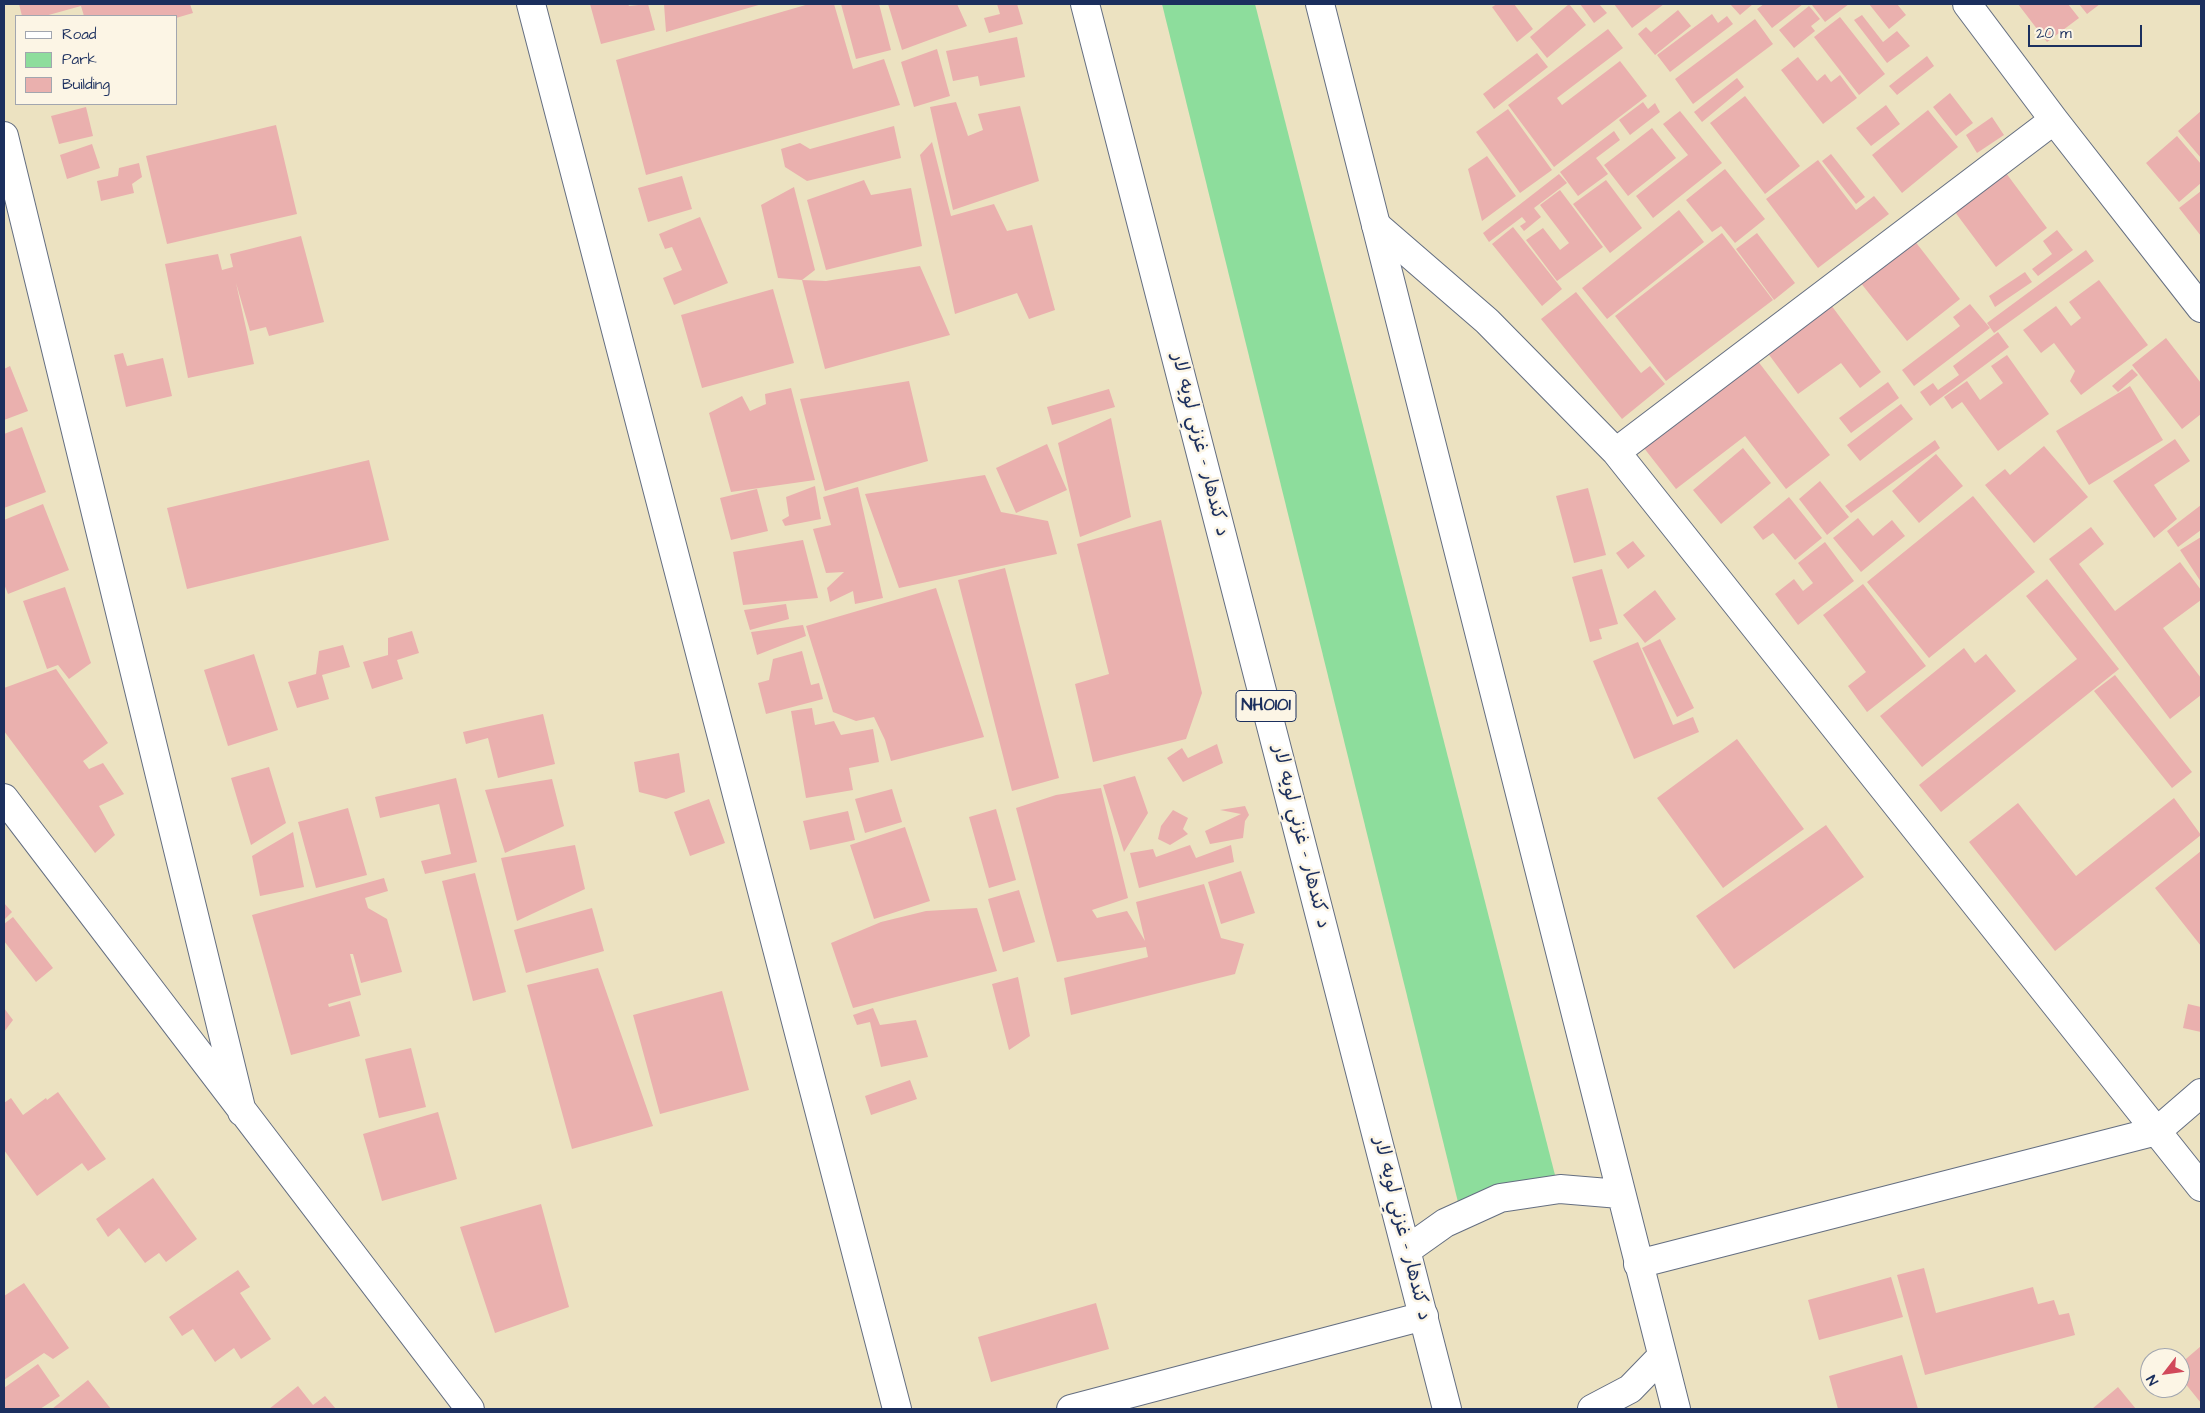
<!DOCTYPE html>
<html>
<head>
<meta charset="utf-8">
<style>
  body { margin:0 }
  #map { position:relative; width:2205px; height:1413px; overflow:hidden; background:#ece2c1; font-family:"Architects Daughter",sans-serif }
  canvas { display:block }
  .frame { position:absolute; inset:0; border:5px solid #1b2f5e; pointer-events:none }
  .legend { position:absolute; left:15px; top:15px; width:162px; height:90px; box-sizing:border-box; background:#fcf5e5; border:1px solid #a2a6af; margin:0; padding:6px 9px; list-style:none; font-size:15px; color:#1b2f5e }
  .legend li { display:flex; align-items:center; gap:10px; height:25px }
  .legend b { width:25px; border:1px solid #a2a6af }
  .north { position:absolute; left:2140px; top:1348px; width:50px; height:50px; box-sizing:border-box; background:#fcf5e5; border:1px solid #a2a6af; border-radius:50%; rotate:240deg; font-size:14px; font-weight:700; line-height:20px; text-align:center; color:#1b2f5e }
  .north::after { content:''; display:block; margin:auto; width:18px; height:22px; background:#d1495b; clip-path:polygon(50% 0,100% 100%,50% 72%,0 100%) }
  .scale { position:absolute; left:2028px; top:25px; width:114px; height:22px; box-sizing:border-box; border:2px solid #1b2f5e; border-top:0; padding-left:6px; font-size:15px; line-height:18px; white-space:nowrap; color:#1b2f5e; -webkit-text-stroke:4px #fcf5e5; paint-order:stroke }
</style>
</head>
<body>
<div id="map">
<canvas width="2205" height="1413"></canvas>
<div class="frame"></div>
<ul class="legend">
<li><b style="height:6px;background:#fff"></b>Road</li>
<li><b style="height:14px;background:#8ddd9c"></b>Park</li>
<li><b style="height:14px;background:#eab0ae"></b>Building</li>
</ul>
<div class="north">N</div>
<div class="scale">20 m</div>
</div>
<script>
const g = document.querySelector('canvas').getContext('2d');
g.lineJoin = 'round';
function paint(path, color) {
  g.fillStyle = color;
  g.fill(path, 'evenodd');
}
function strokePath(path, color, width, dash) {
  g.strokeStyle = color;
  g.lineWidth = width;
  g.lineCap = dash ? 'butt' : 'round';
  g.setLineDash(dash || []);
  g.stroke(path);
}
function drawText(font, color, halo, rows, align = 'center') {
  g.font = font + ' "Architects Daughter","Playpen Sans Arabic",sans-serif';
  g.lineWidth = 5;
  g.setLineDash([]);
  g.textBaseline = 'middle';
  g.strokeStyle = halo;
  g.fillStyle = color;
  for (const [text, x, y, turn = 0] of rows) {
    g.save();
    g.translate(x, y);
    g.rotate((+turn || 0) * Math.PI / 180);
    g.textAlign = isNaN(turn) ? turn : align;
    if (halo) g.strokeText(text, 0, 0);
    g.fillText(text, 0, 0);
    g.restore();
  }
}
const green = new Path2D(`
  M1162,4H1255L1555,1175L1458,1202Z`);
const building = new Path2D(`
  M19,4H190L193,13L176,18L84,16L81,6L45,16H22Z
  M590,4H628L629,6L648,4L655,30L601,44Z
  M664,4H762L666,32Z
  M809,4H834L853,69L884,59L900,105L646,175L616,60Z
  M841,4H879L891,50L856,59Z
  M888,4H957L967,26L902,50Z
  M997,4H1017L1023,24L989,33L984,18L1000,14Z
  M1497,4H1514L1533,29L1517,42L1492,7Z
  M1569,4L1586,25L1547,58L1530,37Z
  M1580,4H1599L1607,13L1594,23Z
  M1614,4H1664L1632,28Z
  M1730,4H1753L1740,15Z
  M1764,4H1803L1772,28L1757,9Z
  M1813,4H1849L1825,22L1812,5Z
  M1869,4H1897L1906,15L1889,29Z
  M2018,4H2068L2079,18L2047,42Z
  M2079,4H2100L2087,14Z
  M1809,6L1820,19L1811,26L1815,31L1794,48L1779,30Z
  M1678,10L1691,26L1655,55L1638,34L1646,27L1651,32Z
  M1712,14L1718,23L1727,16L1733,24L1670,72L1657,55Z
  M1862,15L1883,42L1897,31L1910,46L1887,63L1854,20Z
  M1840,17L1885,74L1859,95L1814,37Z
  M1755,19L1773,44L1693,104L1675,79Z
  M1608,29L1623,48L1557,98L1562,105L1620,61L1647,96L1554,167L1508,105Z
  M1017,37L1025,77L980,86L978,76L953,81L946,51Z
  M937,49L950,96L914,107L901,62Z
  M1537,53L1548,67L1494,109L1483,94Z
  M1927,56L1934,66L1897,95L1889,86Z
  M1798,57L1817,81L1825,74L1831,82L1840,75L1857,98L1823,124L1781,70Z
  M1737,78L1744,87L1702,122L1694,112Z
  M1950,93L1973,123L1956,136L1933,107Z
  M1745,96L1800,166L1765,194L1710,123Z
  M956,102L968,136L983,130L978,114L1020,106L1039,181L953,210L930,107Z
  M1643,102L1648,109L1655,103L1660,112L1630,135L1619,120Z
  M1886,105L1900,124L1871,146L1856,128Z
  M86,107L93,136L59,144L51,116Z
  M1508,109L1552,170L1520,193L1476,132Z
  M1928,110L1958,147L1902,193L1872,155Z
  M1680,111L1722,163L1653,218L1636,196L1688,155L1663,124Z
  M2201,111V158L2178,131Z
  M1992,117L2004,135L1977,153L1966,135Z
  M276,125L297,214L167,244L146,156Z
  M894,126L901,158L807,181L785,167L781,149L800,143L810,149Z
  M1652,128L1676,158L1628,196L1604,165Z
  M1614,131L1620,140L1596,158L1608,174L1578,196L1560,172Z
  M2177,136L2201,164V183L2179,202L2146,163Z
  M932,142L951,216L994,204L1007,231L1032,225L1055,310L1029,319L1017,293L955,314L920,155Z
  M92,144L100,168L67,179L60,155Z
  M1831,154L1865,197L1856,204L1822,161Z
  M1487,156L1516,196L1482,221L1468,169Z
  M1818,160L1856,210L1874,196L1889,214L1818,268L1766,199Z
  M139,163L142,177L132,184L134,193L101,201L97,181L118,176L119,168Z
  M1725,169L1765,219L1735,243L1721,226L1712,232L1686,200Z
  M2006,173L2047,228L1996,267L1955,212Z
  M1559,174L1567,183L1534,208L1541,217L1524,231L1520,226L1526,222L1522,217L1489,242L1483,233Z
  M682,176L692,209L648,222L638,188Z
  M864,180L871,195L911,188L922,246L826,270L807,200Z
  M1606,180L1642,228L1610,253L1573,204Z
  M794,187L815,270L802,280L778,278L761,205Z
  M1560,190L1603,247L1557,281L1526,240L1543,228L1560,250L1569,243L1540,205Z
  M2201,191V236L2179,208Z
  M1679,210L1704,242L1607,319L1582,288Z
  M700,217L728,283L674,305L663,278L682,270L672,247L665,249L659,234Z
  M1513,227L1562,289L1542,306L1492,244Z
  M2057,230L2073,250L2038,276L2032,269L2052,254L2043,241Z
  M1722,233L1773,300L1666,381L1615,316Z
  M1757,233L1795,283L1774,300L1736,249Z
  M301,236L324,322L269,336L266,327L250,331L236,283L254,364L188,378L165,264L218,254L222,270L233,267L230,254Z
  M1914,240L1960,299L1907,341L1860,282Z
  M2086,250L2094,261L1994,333L1987,323Z
  M920,266L950,335L825,369L802,280L826,281Z
  M2025,272L2032,282L1995,307L1989,296Z
  M2099,280L2148,345L2081,395L2070,381L2075,371L2054,343L2041,353L2023,330L2056,306L2071,326L2081,318L2069,302Z
  M773,289L794,363L702,388L681,315Z
  M1576,292L1641,373L1650,366L1665,384L1622,419L1541,319Z
  M1970,304L1990,328L1914,386L1902,370L1960,326L1953,317Z
  M1831,305L1881,372L1860,388L1841,363L1798,394L1767,352Z
  M1998,332L2009,347L1930,406L1920,392L1933,383L1938,390L1959,375L1953,366Z
  M2166,338L2201,383V414L2182,429L2132,365Z
  M123,353L127,366L163,358L172,396L126,407L114,355Z
  M2007,355L2049,414L1998,451L1962,402L1952,409L1944,397L1967,381L1980,400L2003,383L1991,366Z
  M1757,360L1830,455L1786,489L1745,436L1676,489L1644,448Z
  M10,366L28,411L4,420V369Z
  M2132,369L2138,375L2118,392L2112,386Z
  M909,381L928,461L825,491L800,399Z
  M1888,382L1899,398L1851,433L1839,418Z
  M2130,386L2163,440L2089,485L2056,431Z
  M791,388L815,480L731,492L709,413L742,396L750,411L766,404L765,394Z
  M1109,389L1115,407L1052,425L1047,407Z
  M1901,404L1913,419L1860,461L1847,445Z
  M1111,418L1131,517L1080,537L1058,443Z
  M22,427L46,492L4,508V434Z
  M2175,439L2190,461L2154,485L2177,519L2154,538L2113,481Z
  M1935,440L1940,448L1851,513L1845,506Z
  M1047,444L1067,490L1016,513L996,468Z
  M2044,446L2088,497L2034,543L1985,485L2005,469L2010,475Z
  M1743,448L1771,483L1721,524L1693,490Z
  M1936,454L1963,486L1919,523L1892,491Z
  M369,460L389,540L187,589L167,508Z
  M985,475L1001,512L1048,521L1057,554L899,588L865,494Z
  M1820,481L1849,517L1827,535L1799,499Z
  M815,486L821,519L785,526L782,520L789,516L786,497Z
  M858,487L883,598L855,604L853,591L830,602L827,588L844,572L826,573L813,529L831,525L823,497Z
  M1588,488L1606,555L1574,563L1556,496Z
  M757,489L768,531L731,540L720,498Z
  M1973,496L2035,572L1929,658L1867,582Z
  M1789,497L1822,538L1795,560L1773,533L1763,540L1753,527Z
  M43,504L69,570L8,594L4,584V520Z
  M2201,505V530L2178,547L2167,531Z
  M1858,518L1873,536L1892,520L1905,536L1861,572L1833,538Z
  M1161,520L1202,693L1186,739L1093,762L1075,684L1109,674L1077,544Z
  M2091,527L2104,544L2079,564L2115,611L2180,562L2201,590V600L2163,628L2201,678V695L2170,719L2049,559Z
  M2201,537V582L2180,550Z
  M803,540L818,598L743,605L733,552Z
  M1633,541L1645,556L1628,569L1616,553Z
  M1825,542L1854,581L1798,625L1775,594L1794,579L1803,591L1813,583L1798,563Z
  M1005,568L1059,778L1012,791L958,580Z
  M1602,569L1618,624L1599,629L1602,639L1590,642L1572,577Z
  M2047,579L2119,669L1941,812L1919,785L2077,659L2026,596Z
  M1863,584L1926,666L1867,712L1848,686L1866,672L1823,615Z
  M65,587L91,663L69,679L58,665L47,669L23,601Z
  M936,588L984,737L891,761L885,740L874,717L856,721L833,712L806,626Z
  M1655,590L1676,619L1645,643L1623,615Z
  M786,604L789,619L750,630L744,610Z
  M803,625L806,636L757,655L751,632Z
  M412,631L419,653L397,660L403,679L372,689L363,662L388,655V638Z
  M1660,639L1694,708L1677,717L1642,648Z
  M1638,642L1673,725L1693,717L1699,732L1634,759L1593,661Z
  M343,645L350,667L322,675L329,699L297,708L288,682L316,674L319,651Z
  M1964,648L1975,663L1986,654L2016,691L1922,767L1880,716Z
  M802,651L811,685L819,683L823,699L766,714L758,683L769,680L773,659Z
  M254,654L278,730L228,746L204,670Z
  M56,669L108,743L83,761L89,769L103,763L124,794L99,806L115,835L95,853L4,731V688Z
  M2115,675L2192,772L2172,788L2094,691Z
  M812,708L815,725L834,721L841,735L873,729L879,762L849,768L853,790L806,798L791,711Z
  M543,714L555,764L498,778L488,738L466,744L463,732Z
  M1737,739L1804,829L1723,888L1657,798Z
  M1217,744L1223,763L1183,782L1167,758L1182,748L1188,758Z
  M679,753L685,792L666,799L639,792L634,762Z
  M269,767L286,823L251,845L231,778Z
  M1135,776L1148,813L1124,852L1103,785Z
  M456,778L477,862L425,874L421,861L451,854L439,804L380,818L375,797Z
  M552,779L564,826L505,853L485,790Z
  M1101,788L1128,898L1092,910L1097,918L1127,911L1145,941L1136,902L1204,884L1221,938L1244,944L1235,974L1071,1015L1064,978L1148,957L1146,947L1057,962L1016,808L1056,795Z
  M892,789L902,822L865,833L855,799Z
  M2174,798L2201,835L2055,951L1969,842L2018,803L2076,876Z
  M709,799L725,843L690,856L674,812Z
  M1245,806L1249,815L1245,821L1243,838L1210,844L1205,831L1241,814L1220,810Z
  M348,808L367,875L316,888L298,822Z
  M996,809L1016,880L989,888L969,817Z
  M1173,810L1188,818L1183,829L1188,834L1170,845L1158,839L1161,826Z
  M848,811L855,840L810,850L803,821Z
  M1826,825L1864,877L1734,969L1696,916Z
  M905,827L930,901L874,919L850,845Z
  M293,832L304,887L260,896L252,856Z
  M575,845L585,889L517,921L501,858Z
  M1190,845L1196,858L1231,845L1234,862L1139,888L1130,853L1153,849L1156,857Z
  M2201,851V946L2155,888Z
  M1241,871L1255,913L1221,924L1208,882Z
  M475,873L506,992L473,1001L442,881Z
  M384,878L388,891L365,898L368,908L387,919L402,972L361,983L353,954H350L361,995L328,1004L329,1007L350,1001L360,1036L291,1055L252,915Z
  M1019,890L1035,942L1003,952L988,899Z
  M4,903L12,912L4,920Z
  M592,908L604,951L526,973L514,930Z
  M977,908L997,971L853,1008L831,943L881,922L926,911Z
  M13,917L53,968L36,982L4,941V924Z
  M598,968L653,1126L572,1149L527,985Z
  M1018,977L1030,1036L1009,1050L992,984Z
  M722,991L749,1090L660,1114L633,1015Z
  M2188,1004L2201,1007V1032L2183,1028Z
  M4,1008L13,1020L4,1032Z
  M873,1008L880,1025L916,1020L928,1057L881,1067L870,1022L857,1025L853,1015Z
  M411,1048L426,1107L379,1118L365,1059Z
  M910,1080L917,1099L871,1115L865,1096Z
  M58,1092L106,1159L88,1171L82,1163L37,1196L4,1150V1103L11,1098L23,1115L46,1098L47,1100Z
  M438,1112L457,1179L382,1201L363,1134Z
  M153,1178L197,1239L166,1262L159,1253L145,1263L119,1228L108,1237L96,1219Z
  M541,1204L569,1307L495,1333L460,1227Z
  M1924,1268L1936,1313L2033,1287L2038,1304L2054,1300L2059,1315L2069,1313L2075,1335L1925,1375L1897,1275Z
  M238,1270L250,1287L240,1293L271,1339L241,1359L234,1348L215,1362L193,1329L182,1336L169,1317Z
  M1891,1277L1903,1317L1819,1340L1808,1300Z
  M24,1283L69,1348L53,1359L44,1353L4,1380V1296Z
  M1096,1303L1109,1349L991,1382L978,1337Z
  M2201,1346V1403L2180,1377V1364Z
  M1902,1355L1918,1409H1838L1829,1376Z
  M38,1364L60,1396L40,1409H4V1388Z
  M88,1380L111,1409H52Z
  M298,1386L313,1405L325,1396L336,1409H269Z
  M2118,1387L2136,1409H2092Z`);
const minor = new Path2D(`
  M531,4L897,1409
  M1967,4L2054,120L2201,308
  M4,136L242,1112
  M1376,225L1487,321L1616,452L2201,1187
  M1616,452L2054,120
  M4,798L470,1409
  M1638,1264L2157,1131L2201,1093
  M1071,1409L1424,1316`);
const trunk = new Path2D(`
  M1085,4L1447,1409
  M1320,4L1676,1409
  M1407,1250L1445,1223L1500,1198L1560,1189L1620,1194
  M1592,1409L1630,1389L1662,1356`);
const shields = [
  [1266,706,60]
];
const shieldNames = [
  ["NH0101",1266,706]
];
const streetNames = [
  ["د کندهار - غزني لويه لار",1199,445,76],
  ["د کندهار - غزني لويه لار",1300,837,76],
  ["د کندهار - غزني لويه لار",1401,1229,76]
];
paint(green, '#8ddd9c');
paint(building, '#eab0ae');
strokePath(minor, '#646e81', 30);
strokePath(trunk, '#646e81', 30);
strokePath(minor, '#fff', 28);
strokePath(trunk, '#fff', 28);
for (const [x, y, w] of shields) {
  const box = new Path2D();
  box.roundRect(x - w / 2, y - 15.5, w, 31, 4);
  g.fillStyle = '#fcf5e5';
  g.fill(box);
  strokePath(box, '#1b2f5e', 1);
}
drawText('bold 18px', '#1b2f5e', null, shieldNames);
drawText('19px', '#1b2f5e', '#fcf5e5', streetNames);
</script>
</body>
</html>
